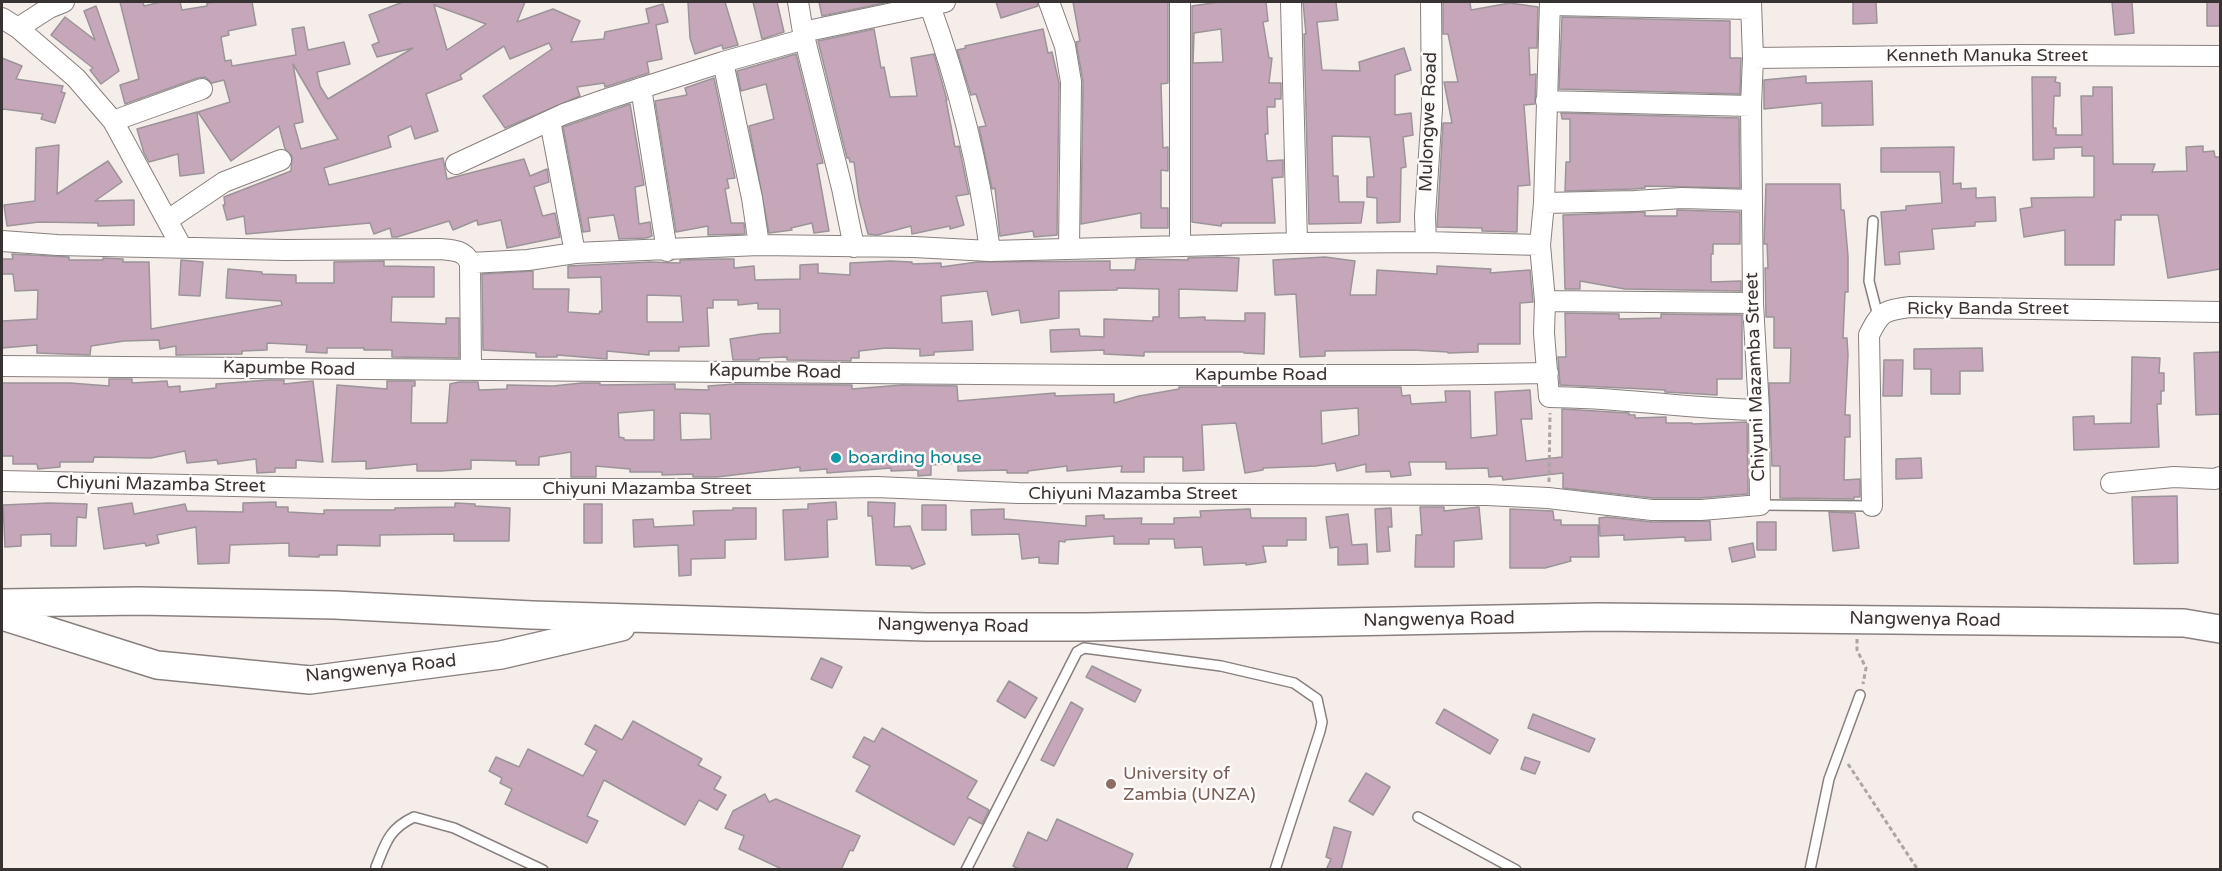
<!DOCTYPE html>
<html>
<head>
<meta charset="utf-8">
<style>
  body { margin:0 }
  #map { position:relative; width:2222px; height:871px; overflow:hidden; background:#f5edea; font-family:"Varela Round",sans-serif }
  canvas { display:block }
  .frame { position:absolute; inset:0; border:3px solid #363332; pointer-events:none }
</style>
</head>
<body>
<div id="map">
<canvas width="2222" height="871"></canvas>
<div class="frame"></div>
</div>
<script>
const g = document.querySelector('canvas').getContext('2d');
g.lineJoin = 'round';
function paint(path, color) {
  g.fillStyle = color;
  g.fill(path, 'evenodd');
}
function strokePath(path, color, width, dash) {
  g.strokeStyle = color;
  g.lineWidth = width;
  g.lineCap = dash ? 'butt' : 'round';
  g.setLineDash(dash || []);
  g.stroke(path);
}
function drawText(font, color, halo, rows, align = 'center') {
  g.font = font + ' "Varela Round",sans-serif';
  g.lineWidth = 5;
  g.setLineDash([]);
  g.textBaseline = 'middle';
  g.strokeStyle = halo;
  g.fillStyle = color;
  for (const [text, x, y, turn = 0] of rows) {
    g.save();
    g.translate(x, y);
    g.rotate((+turn || 0) * Math.PI / 180);
    g.textAlign = isNaN(turn) ? turn : align;
    if (halo) g.strokeText(text, 0, 0);
    g.fillText(text, 0, 0);
    g.restore();
  }
}
const building = new Path2D(`
  M120,2H143L144,6L161,2H180L182,10L207,6V3L218,2H252L256,25L228,31L229,35L221,37L225,61L231,60L232,66L296,55L292,29L304,27L308,50L344,42L350,64L317,72L320,86L328,99L413,48L377,57L372,45L379,42L369,15L403,2H525L517,22L553,9L580,21L571,42L604,39L605,32L649,23L646,9L663,4L668,22L656,25L662,59L647,62L649,73L605,87L604,83L577,87L580,96L505,128L483,96L552,49L549,43L510,59L504,46L460,75L462,79L426,94L438,131L415,139L411,126L388,136L391,147L324,168L329,185L443,158L447,179L524,159L530,176L547,169L549,182L534,187L542,214L543,216L555,213L560,237L507,248L501,220L478,225L477,220L453,230L449,221L397,237H392L390,228L374,234L370,223L246,234L244,216L227,220L223,205H225L224,197L291,171L292,156L285,149L279,126L231,161L198,112L230,102L224,80L212,83L205,77L198,78L125,104L120,85L139,79ZM434,5L486,24L447,50ZM293,64L324,117L338,139L301,149L294,124L303,122Z
  M688,2H725L738,45L723,49L722,45L695,54L690,38Z
  M753,2H777L784,32L762,39Z
  M819,2H889L822,16Z
  M996,2H1037L1038,6L1001,18Z
  M1073,2H1168V83L1161,84L1163,148L1168,147V171L1161,170V208H1168V228H1141V213L1081,224L1083,82L1076,42L1080,41Z
  M1219,2H1266L1268,21L1263,22L1269,58H1272L1269,83H1281V99H1275V107H1267L1268,134H1265L1267,161L1283,160V177L1272,178L1275,223H1222L1221,226L1192,222V6ZM1221,29L1223,62L1193,63L1194,33Z
  M1303,2H1336L1338,20L1317,22L1322,70L1360,71L1359,62L1404,48L1411,70L1395,75V115L1411,113L1413,135L1403,137L1406,167L1401,168L1400,222L1377,223V198L1367,197V177H1374L1370,137L1332,136L1333,176H1338L1339,202H1364L1361,223L1309,224L1304,34H1306Z
  M1443,2H1470L1471,10L1510,3L1538,7L1537,48H1529L1530,75L1536,74L1535,104L1524,105L1530,185L1518,186L1517,232L1482,231V228L1437,227L1443,123H1452L1444,82H1458L1448,34H1443Z
  M1853,2H1876L1877,23L1853,24Z
  M2112,2H2132L2134,33L2115,35Z
  M2207,2H2220V26H2207Z
  M96,6L119,71L101,84L90,70L93,68L51,35L65,17L95,40L84,11Z
  M1562,17L1730,21V58H1741L1740,94L1559,89Z
  M874,29L881,68L884,67L890,97L917,96L911,58L934,54L947,100H946L955,147L959,146L968,190L969,194L956,196L964,225L950,229V226L912,234L911,226L877,235L868,234L859,199L854,162H850L849,158H847L818,41Z
  M1043,29L1048,53L1052,52L1059,83L1057,235L1034,237L1033,231L1000,236L995,188L992,189L979,127L986,126L976,94L971,95L957,50L966,48L965,46Z
  M796,54L823,163L817,164L829,231L814,233L812,223L791,228L792,230L769,233L749,126L774,119L766,84L741,91L737,71Z
  M2,58L22,66L16,79L63,86L61,92L65,93L55,123L41,119L43,114L3,109L2,111Z
  M1806,76V83L1872,81L1873,125L1822,126V103L1764,109V80Z
  M2032,77H2056L2055,82L2060,83V96H2054L2053,128H2056V135H2082L2081,96H2093V87H2112L2113,164H2155L2152,172L2187,171L2186,147L2203,146V152L2214,151L2215,157H2220V269L2168,278L2158,215H2121V220H2115L2114,265H2065V230L2024,237L2020,209L2032,207L2031,198L2094,197V156H2082V147L2054,148V159L2033,160Z
  M714,78L735,178L727,179L729,188L725,189L731,223H744L745,234L708,235V226L676,232L655,101L687,95L685,88Z
  M630,104L644,185L635,187L639,224L650,222L652,236L646,238L619,239L614,215L588,218L590,231L583,232L563,127Z
  M197,112L204,173L180,176L178,154L149,162L144,153L137,129Z
  M1561,113L1739,118L1740,188L1645,186V188L1634,189L1565,191L1566,162H1570V119H1562Z
  M59,145L57,194L108,161L122,182L95,201L134,200V225L98,226V223L39,222L7,226L4,205L35,201L36,148Z
  M1954,147L1953,184L1961,183V189L1976,188V198L1995,197L1996,221L1975,222V226L1932,229L1934,249L1899,252L1900,264L1885,265L1881,212L1906,210V206L1942,203L1940,172H1881V148Z
  M1766,184H1840L1841,210H1844L1848,256V292H1845L1843,338H1847L1848,355L1845,415H1850V437H1845L1844,480L1860,479V497H1854V499L1780,498V466H1772L1769,383H1790L1791,348H1774V317H1766L1765,268H1768L1767,244H1764Z
  M1677,210L1740,212V244H1713V254H1711V282L1741,281V291L1625,289L1580,281V289H1565L1563,215L1645,212V216H1677Z
  M12,254L69,257V260H103V258L123,259V262H149L151,329L282,305L281,301L226,298L228,269L262,272V274L296,275V283H334V262L384,261V266L434,267V297H392L391,322L446,324V318H459V358L392,357V350H364V348H327V353L306,352L307,345L267,343V350L242,351V354L176,355V346L160,349L159,340L124,341L91,346L90,355L37,353V345L2,348V321L37,319L38,290L15,291L13,274H2V259H13Z
  M1218,257L1239,258L1237,291L1179,289V318L1205,317V320L1245,321V313H1265L1264,354L1244,353V352H1144V356L1104,354V350L1051,352L1050,330L1079,329L1080,336L1104,337V319L1153,321V317H1159V289L1117,288V290L1059,291V318L1021,323L1019,310L992,315L987,291L941,296L942,323L972,321L973,350L934,352V355L920,356V349L886,348L859,351V358H851V361L787,360V357L759,358V360H733L730,339L762,334L780,333V309H758V303L738,305V300H713V308H707L709,346L679,347V351H649V355L607,351V359L557,355V357H536V353L483,350L482,274L533,271V289H569L568,312L599,314L600,311L602,312L601,277L568,278V266L650,262L680,263V260L720,259H734V268L754,266L755,280L800,279V265L818,264V273L850,275V263L890,261L912,262V264L941,263V267L977,262L1110,261V270H1135L1136,259L1188,260V258ZM647,295L681,296L683,322H647Z
  M1325,257L1355,261L1350,295H1376L1377,270L1437,274V266L1491,269L1490,273L1530,270L1533,302L1520,303V344H1478V352L1448,353V352L1413,350L1325,351V356L1300,357L1296,294L1275,295L1273,260Z
  M181,260L203,262L200,296L179,295Z
  M1565,313L1619,314V319L1661,318V314L1742,315V379H1717V395L1665,392V390L1560,385L1558,357H1566Z
  M1982,348L1983,371H1960V394H1931V369H1914V349Z
  M2220,352V414L2196,415L2194,353Z
  M2132,357L2160,358L2159,373H2164V391H2161V404H2157L2159,447L2074,450L2073,417L2094,416V424L2131,423Z
  M1884,360H1903L1902,396H1883Z
  M109,379H132V383L167,381L168,387L180,386V392L216,388V384L269,380H284V384L313,381L323,462L296,460V468H275V472L257,473L256,459L218,464L217,460L187,463L185,451L151,458L94,457L93,462H60V467L38,469L37,464H13V456H2V383H70L109,386Z
  M387,381H415V386H412L411,423H447L450,384L459,382H478L479,390L507,389V385L553,386L582,383H600V385L675,384V389L709,390L708,386L735,384L852,385V389L902,385L957,386L958,401L1055,393V396L1114,394V403L1139,396L1179,389V387H1401L1402,396L1410,395L1411,404L1446,402L1445,391H1470L1471,438L1497,435L1495,392L1530,390L1532,419H1521L1526,461L1562,457V409L1629,413V415H1635V418L1666,417V423H1692V424L1747,422L1748,494L1700,498H1653L1563,488V473L1503,480L1502,476L1489,477L1488,468L1446,469V462H1409L1411,475L1391,477L1390,471L1366,472V464L1337,471L1335,463L1316,466L1263,468V470L1245,473L1236,423L1202,425L1204,470L1183,471V457H1144V472H1121L1122,466L1067,471V466L1028,471V473H1007V470L958,471V463L931,465V475L918,476V470L891,471V468L827,473V469L800,471V467L717,477H693V474L662,475V472H630V469L596,466V477H571V452L539,457V465H516V461L471,460V469L441,471H417V464L366,469V461L332,462L337,385L387,389ZM1358,408L1359,435L1322,444L1321,411ZM654,410V440H624V438L619,437L618,413ZM680,413L710,414L711,439L681,440Z
  M1921,458L1922,478L1896,479V459Z
  M2177,496L2178,563L2134,564L2132,497Z
  M276,502V507H288V512L324,514V510H395V508L455,507V503L475,504V506L510,508L509,541H454V534L380,535V546L337,545V555H319V557L289,556V543L230,545L229,563L198,564L196,527L157,535L159,543L146,546L145,543L104,549L98,508L132,503L134,514L185,504L187,511L243,512V503Z
  M836,502L837,519L827,520L828,557L785,560L783,510L808,509V504Z
  M868,502L895,503L894,527L910,526L925,564L912,569L910,566L876,565L872,516H868Z
  M49,503L87,504L86,518L77,517L76,546H51V534L21,535V546L5,547L3,505Z
  M584,504H602V543H584Z
  M922,505H946V530H922Z
  M1420,507H1444V511L1479,507L1482,539L1454,541V567H1415L1416,535H1422Z
  M733,508H756V539L725,540V558L691,559V575L679,576L678,545L634,547L633,520L653,519L654,527L694,525L693,511L733,510Z
  M1391,508L1392,527H1388L1390,551L1377,552L1375,509Z
  M1004,509V519L1086,526V516L1104,515V519L1142,518L1141,524H1174V518L1201,517L1200,511L1250,509L1251,518H1306V540H1287V546H1263L1266,562L1246,565V563L1204,565L1202,547L1175,548L1174,539H1149V544H1114V536L1065,540V542L1059,541L1058,564L1039,563V557L1022,559L1019,534L972,535L971,510Z
  M1510,509L1553,511L1554,520H1561V525H1598L1599,557H1570L1571,561L1545,568H1510Z
  M1829,512L1855,513L1859,548L1833,551Z
  M1348,514L1352,545L1367,544L1368,564L1338,565V547L1330,548L1326,517Z
  M1607,517L1652,522L1710,521L1711,540L1685,541V537L1624,540V535L1600,536L1599,518Z
  M1757,522H1776V550H1757Z
  M1753,543L1755,557L1732,562L1729,548Z
  M821,658L842,667L832,688L811,679Z
  M1092,666L1141,690L1135,702L1086,677Z
  M1009,681L1037,698L1025,718L997,701Z
  M1071,702L1083,709L1054,766L1041,760Z
  M1444,709L1498,740L1490,754L1436,723Z
  M1533,714L1595,739L1589,752L1528,728Z
  M633,721L702,759L698,765L721,777L714,789L726,795L717,810L699,800L685,825L604,780L587,816L598,821L587,843L505,804L512,789L500,783L502,778L489,771L496,757L519,767L528,749L583,776L597,751L585,744L595,725L622,740Z
  M882,728L977,781L967,798L989,810L982,824L969,817L954,845L856,791L870,766L853,757L864,737L874,742Z
  M1525,757L1540,762L1535,774L1521,769Z
  M1366,773L1390,787L1373,815L1349,801Z
  M765,794L769,802L776,799L860,836L853,851L850,850L841,870H784L739,849L744,836L725,828L733,811Z
  M1057,819L1133,854L1126,870H1021L1013,866L1028,832L1047,841Z
  M1334,827L1351,832L1341,870H1326L1331,859L1326,857Z`);
const path = new Path2D(`
  M1549,482L1550,413
  M1857,639V650L1866,668L1863,684
  M1848,764L1918,870`);
const service = new Path2D(`
  M1873,221L1869,281L1878,316
  M1760,505L1872,506
  M1418,817L1516,870
  M377,870L376,867C386,842 389,829 414,817L454,828L543,870
  M966,870L1077,652L1084,648L1221,666L1294,683L1317,699L1322,722L1320,731L1275,870
  M1810,870L1829,779L1860,695`);
const minor = new Path2D(`
  M798,2L803,32L842,188L854,247
  M1049,2L1065,46L1071,82L1069,249
  M1291,2L1297,243
  M1550,2L1544,203L1540,245L1545,301L1544,333L1549,397C1619,397 1689,409 1759,410
  M1550,5L1751,9
  M930,6C959,86 979,166 990,251
  M2,18L18,28L76,78L113,121L181,246
  M18,28L49,8L64,2
  M803,32L945,2
  M1753,58L2018,55L2220,56
  M723,62L752,198L759,245
  M641,88L667,251
  M1546,101L1751,106
  M113,121L202,89
  M550,121L575,253
  M456,164L564,114L610,98L723,62L805,39
  M1544,203L1635,201L1682,198L1752,200
  M168,220L224,182L281,160
  M2,241L57,245L285,250L440,249C452,250 465,250 470,263L471,369
  M1426,242L1425,216L1432,109L1431,2
  M1180,246V2
  M470,263L528,260L575,253L759,245L914,247L990,251L1297,243L1426,242L1540,245
  M1545,301L1753,303
  M2,366L1102,375H1419L1548,373
  M2,481L373,489H773L876,487L1018,493L1487,495L1548,498L1652,510H1701L1760,505L1759,410L1753,303L1751,106L1753,58L1751,2
  M2111,483L2174,477L2215,479L2220,477
  M1872,506L1869,335C1881,311 1883,311 1910,307L2220,312`);
const secondary = new Path2D(`
  M2,603L139,601L335,605L532,615L926,627H1087L1598,617L2184,623L2220,629
  M2,616L157,665L310,680L501,655L621,627`);
const markers = [
  [836,458,6,"#0f9aa8"],
  [1111,784,6,"#8d6e63"]
];
const streetNames = [
  ["Kenneth Manuka Street",1987,56],
  ["Mulongwe Road",1429,122,-88],
  ["Ricky Banda Street",1988,309],
  ["Kapumbe Road",289,369,1],
  ["Kapumbe Road",775,372,1],
  ["Kapumbe Road",1261,375],
  ["Chiyuni Mazamba Street",1756,377,-92],
  ["Chiyuni Mazamba Street",161,485,1],
  ["Chiyuni Mazamba Street",647,489],
  ["Chiyuni Mazamba Street",1133,494],
  ["Nangwenya Road",1439,620,-1],
  ["Nangwenya Road",1925,620,1],
  ["Nangwenya Road",953,626,1],
  ["Nangwenya Road",381,669,-6]
];
const cultureNames = [
  ["boarding house",848,458]
];
const educationNames = [
  ["University of",1123,774],
  ["Zambia (UNZA)",1123,795]
];
paint(building, '#c5a7b9');
strokePath(building, '#9b9498', 1.5);
strokePath(service, '#88807e', 12);
strokePath(minor, '#88807e', 22);
strokePath(secondary, '#88807e', 30);
strokePath(path, '#aba5a3', 3, [4.5, 3]);
strokePath(service, '#fff', 9);
strokePath(minor, '#fff', 20);
strokePath(secondary, '#fff', 27);
for (const [x, y, r, color] of markers) {
  const dot = new Path2D();
  dot.arc(x, y, r, 0, 2 * Math.PI);
  g.fillStyle = color;
  g.fill(dot);
  strokePath(dot, '#fffbfa', 2);
}
drawText('18px', '#363332', '#fffbfa', streetNames);
drawText('18px', '#0d838f', '#fffbfa', cultureNames, 'left');
drawText('18px', '#785e54', '#fffbfa', educationNames, 'left');
</script>
</body>
</html>
